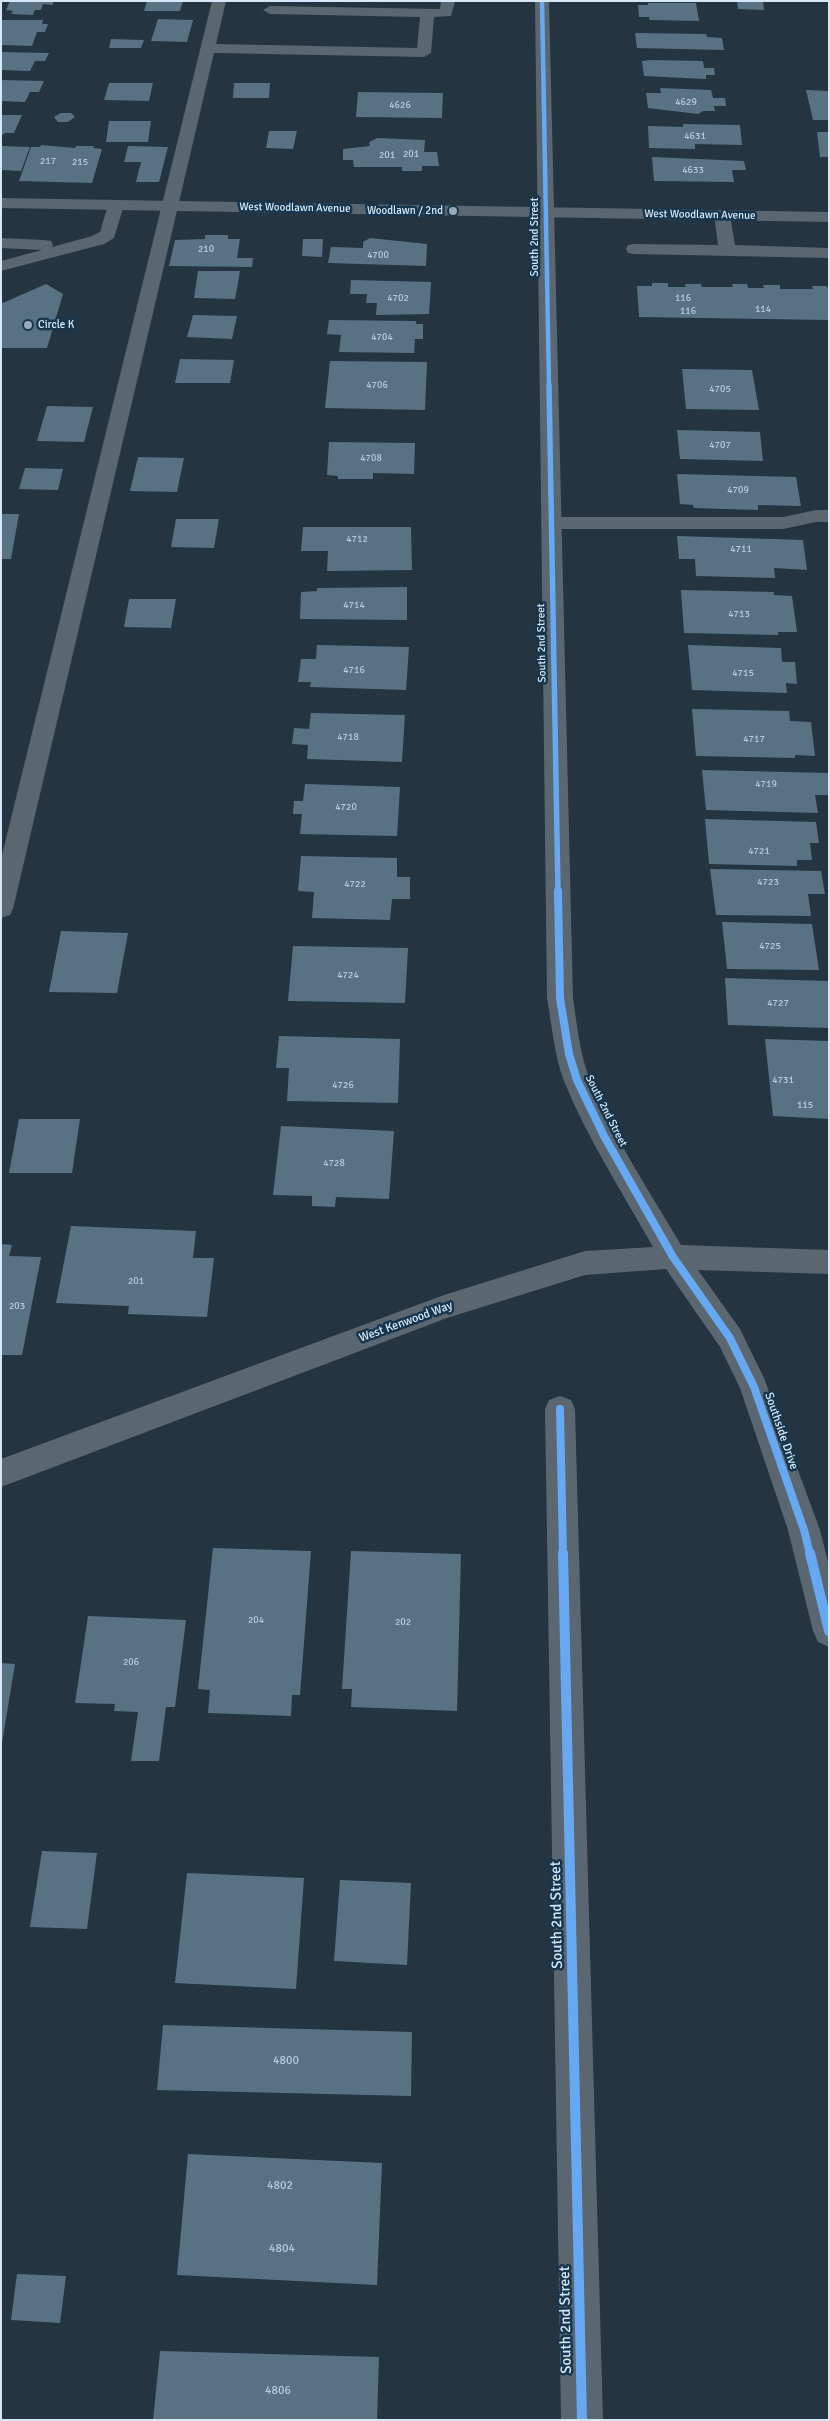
<!DOCTYPE html>
<html>
<head>
<meta charset="utf-8">
<style>
  body { margin:0 }
  #map { position:relative; width:830px; height:2421px; overflow:hidden; background:#243440; font-family:Signika,sans-serif }
  canvas { display:block }
  .frame { position:absolute; inset:0; border:2px solid #d6e8f7; pointer-events:none }
</style>
</head>
<body>
<div id="map">
<canvas width="830" height="2421"></canvas>
<div class="frame"></div>
</div>
<script>
const g = document.querySelector('canvas').getContext('2d');
g.lineJoin = 'round';
function paint(path, color) {
  g.fillStyle = color;
  g.fill(path, 'evenodd');
}
function strokePath(path, color, width, dash) {
  g.strokeStyle = color;
  g.lineWidth = width;
  g.lineCap = dash ? 'butt' : 'round';
  g.setLineDash(dash || []);
  g.stroke(path);
}
function drawText(font, color, halo, rows, align = 'center') {
  g.font = font + ' Signika,sans-serif';
  g.lineWidth = 5;
  g.setLineDash([]);
  g.textBaseline = 'middle';
  g.strokeStyle = halo;
  g.fillStyle = color;
  for (const [text, x, y, turn = 0] of rows) {
    g.save();
    g.translate(x, y);
    g.rotate((+turn || 0) * Math.PI / 180);
    g.textAlign = isNaN(turn) ? turn : align;
    if (halo) g.strokeText(text, 0, 0);
    g.fillText(text, 0, 0);
    g.restore();
  }
}
const building = new Path2D(`
  M10,1H54L52,5L43,4L41,10H35L33,15L11,14L13,11L6,10Z
  M147,1H183L180,11H144Z
  M737,1H763L764,10L738,9Z
  M648,3H696L699,21L650,20L649,17H639L638,5H648Z
  M158,19L193,20L187,42L151,41Z
  M1,20H43L42,24H48L45,32H37L32,46L1,45Z
  M635,33L706,34L707,37L722,38L724,50L637,48Z
  M111,39L144,40L141,48H109Z
  M1,52L49,53L45,61H35L30,71L1,70Z
  M650,60L703,61L704,68H714L715,75H706V79L644,76L642,61Z
  M1,80L44,81L39,92H30L25,102L1,101Z
  M109,83H153L149,101L104,100Z
  M234,83H270L269,98H233Z
  M660,88L711,90L713,98H725L726,106H714L715,111H703L698,114L648,108L646,93H661Z
  M806,90L829,91V120H813Z
  M358,92L443,93L442,118L356,117Z
  M61,113H71L75,117L68,122H58L54,117Z
  M1,115H22L14,133H5L1,136Z
  M109,121H151L148,142H106Z
  M683,124L740,125L742,145L695,144V149L649,148L648,126L683,127Z
  M269,131H297L293,149L266,148Z
  M817,132H829V157H820Z
  M377,138L425,140L424,152H437L439,166H422V171H402V167H354L353,160H343V149L370,146L369,142Z
  M41,145L75,148L76,146H94L93,148L102,149L92,183L19,181L31,147H40Z
  M1,146L30,147L21,171L1,170Z
  M128,146L168,147L159,182H136L141,162H124Z
  M652,157L744,161L746,170H732L734,182L654,181Z
  M205,235H228V239H240L237,258H253L252,267L169,266L175,240L205,239Z
  M370,238L427,244L426,266L328,263L331,247L363,248V242Z
  M303,239H323L322,257L302,256Z
  M198,271H240L235,299L194,298Z
  M351,280L431,282L429,314L376,315L377,303H366L367,294H350Z
  M652,283H668V287H686L685,284H701L702,287H733L732,284H747L748,288H764L763,285H780V289H813L812,286H826L829,289V320L639,317L637,286H652Z
  M46,284L63,294L47,348H1V302L3,303Z
  M193,315L237,316L232,339L187,337Z
  M329,320L416,321V324H423V339H415L414,353L339,352L341,335L327,334Z
  M180,359L234,360L230,383H175Z
  M330,361L427,362L425,410L325,408Z
  M682,369L752,370L759,410L686,409Z
  M47,406L93,407L84,442L37,441Z
  M677,430L760,432L763,461L680,459Z
  M329,442L415,443L414,474L373,473V479H338V476L327,475Z
  M138,457L184,458L177,492L130,491Z
  M25,468L63,469L58,490L19,489Z
  M677,474L796,477L801,506L758,505V510L694,508L693,505L680,504Z
  M1,514H19L11,559H1Z
  M176,519H219L214,548L171,547Z
  M303,527H411L412,570L327,571L328,551H301Z
  M677,536L803,540L807,570L774,568L775,578L696,576L695,559H679Z
  M407,587V620L300,619L301,592L317,591V588Z
  M681,590L774,592V595L792,596L797,632H778V635L684,633Z
  M129,599H176L171,628L124,627Z
  M317,645L409,647L406,690L310,687L311,682H298L301,659H316Z
  M688,645L781,648L782,662H795L797,684L786,683L787,693L692,690Z
  M692,709L789,711L790,721L811,722L815,756L795,755V758L696,756Z
  M311,713L405,715L402,762L307,759L308,745L292,744L294,728L309,729Z
  M702,770L829,773V795H815L818,813L706,810Z
  M305,784L400,787L397,836L300,834L302,814H293L294,801H303Z
  M705,819L816,822L819,843H810L812,860H797V866L709,864Z
  M301,856L397,858V877H410V899H392L390,920L312,918L314,892L298,891Z
  M710,869L821,871L825,894H808L811,916L716,915Z
  M722,922L812,924L819,970L727,969Z
  M61,931L128,933L117,993L49,992Z
  M293,946L408,948L405,1003L288,1001Z
  M725,978L829,981V1028L728,1025Z
  M279,1036L400,1039L398,1103L287,1101L289,1068H276Z
  M765,1039L829,1041V1119L773,1116Z
  M19,1119H80L72,1173H9Z
  M281,1126L394,1131L389,1199L336,1197L335,1207L312,1206V1196L273,1195Z
  M71,1226L196,1231L193,1258H214L207,1317L128,1314L129,1306L56,1303Z
  M1,1244L12,1245L9,1256L41,1257L22,1355H1Z
  M213,1548L311,1551L300,1695H292L291,1716L208,1713L210,1690L198,1689Z
  M351,1551L461,1554L457,1711L351,1707L352,1689H342Z
  M88,1616L186,1620L175,1707H166L159,1761H131L138,1712L114,1711L115,1704L75,1703Z
  M1,1663L15,1664L2,1743H1Z
  M42,1851L97,1853L87,1929L30,1927Z
  M187,1873L304,1878L296,1989L175,1983Z
  M340,1880L411,1883L407,1965L334,1961Z
  M163,2025L412,2032L411,2096L157,2090Z
  M188,2154L382,2163L377,2285L177,2275Z
  M17,2274L66,2276L60,2323L11,2320Z
  M160,2351L379,2357L377,2420H153Z`);
const service = new Path2D(`
  M212,1H226L216,44L417,48L420,17L270,14L263,10L270,6L440,9L441,1H455L451,16L434,17L431,53L424,57L214,53L13,909L10,915L1,918V859Z
  M116,200L122,202L124,205L114,238L104,244L1,271V261L42,250L1,248V238L45,240L51,241L53,245L52,247L92,236L100,232L108,205L110,202Z
  M722,210L728,212L730,215L735,245L829,248V258L634,254L628,253L626,249L628,245L634,244L718,245L714,215L716,212Z
  M816,510H829V522H816L783,529H551L544,527L541,523L544,519L551,517H783Z`);
const minor = new Path2D(`
  M535,1H549L573,998C577,1025 580,1055 590,1080C614,1138 650,1192 681,1245L829,1250V1274L698,1270L740,1329L764,1378L820,1530L829,1566V1647L818,1642L813,1631L788,1530L740,1388L720,1347L666,1269L585,1275L447,1318L1,1487V1459L444,1295L585,1251L653,1247C622,1192 587,1138 564,1081C554,1055 552,1025 547,998Z
  M560,1396L571,1400L575,1409L603,2420H561L545,1409L549,1400Z`);
const secondary = new Path2D(`
  M1,198L829,212V222L1,208Z`);
const cyclewayFar3 = new Path2D(`
  M542,1L549,386`);
const cyclewayFar2 = new Path2D(`
  M549,385L558,892`);
const cyclewayFar1 = new Path2D(`
  M558,891L560,998L569,1054L577,1080L604,1136L673,1257L730,1338L754,1387L804,1530L810,1554
  M560,1409L563,1554`);
const cycleway = new Path2D(`
  M563,1553L582,2420
  M810,1553L829,1631`);
const markers = [
  [453,211,5,"#98a9b7"],
  [28,325,5,"#98a9b7"]
];
const numberNames = [
  ["4629",686,102],
  ["4626",400,105],
  ["4631",695,136],
  ["201",411,154],
  ["201",387,155],
  ["217",48,161],
  ["215",80,162],
  ["4633",693,170],
  ["210",206,249],
  ["4700",378,255],
  ["4702",398,298],
  ["116",683,298],
  ["114",763,309],
  ["116",688,311],
  ["4704",382,337],
  ["4706",377,385],
  ["4705",720,389],
  ["4707",720,445],
  ["4708",371,458],
  ["4709",738,490],
  ["4712",357,539],
  ["4711",741,549],
  ["4714",354,605],
  ["4713",739,614],
  ["4716",354,670],
  ["4715",743,673],
  ["4718",348,737],
  ["4717",754,739],
  ["4719",766,784],
  ["4720",346,807],
  ["4721",759,851],
  ["4723",768,882],
  ["4722",355,884],
  ["4725",770,946],
  ["4724",348,975],
  ["4727",778,1003],
  ["4731",783,1080],
  ["4726",343,1085],
  ["115",805,1105],
  ["4728",334,1163],
  ["201",136,1281],
  ["203",17,1306],
  ["204",256,1620],
  ["202",403,1622],
  ["206",131,1662]
];
const farStreetnames = [
  ["West Woodlawn Avenue",295,208,1],
  ["West Woodlawn Avenue",700,215,1],
  ["South 2nd Street",535,237,-90],
  ["South 2nd Street",542,643,-91],
  ["South 2nd Street",606,1111,63]
];
const farPoinames = [
  ["Woodlawn / 2nd",443,211],
  ["Circle K",38,325,"left"]
];
const streetNames = [
  ["West Kenwood Way",406,1322,-20],
  ["Southside Drive",781,1431,71]
];
const nearNumbernames = [
  ["4800",286,2061],
  ["4802",280,2186],
  ["4804",282,2249],
  ["4806",278,2391]
];
const nearStreetnames = [
  ["South 2nd Street",557,1915,-91],
  ["South 2nd Street",566,2320,-91]
];
paint(building, '#587284');
paint(service, '#5a6670');
paint(minor, '#5a6670');
paint(secondary, '#5a6670');
strokePath(cyclewayFar3, '#66a8f1', 4.5);
strokePath(cyclewayFar2, '#66a8f1', 5.5);
strokePath(cyclewayFar1, '#66a8f1', 8);
strokePath(cycleway, '#66a8f1', 10);
for (const [x, y, r, color] of markers) {
  const dot = new Path2D();
  dot.arc(x, y, r, 0, 2 * Math.PI);
  g.fillStyle = color;
  g.fill(dot);
  strokePath(dot, '#17364d', 2);
}
drawText('10px', '#b6cada', null, numberNames);
drawText('11px', '#d6e8f7', '#17364d', farStreetnames);
drawText('11px', '#d6e8f7', '#17364d', farPoinames, 'right');
drawText('12px', '#d6e8f7', '#17364d', streetNames);
drawText('12px', '#b6cada', null, nearNumbernames);
drawText('15px', '#d6e8f7', '#17364d', nearStreetnames);
</script>
</body>
</html>
